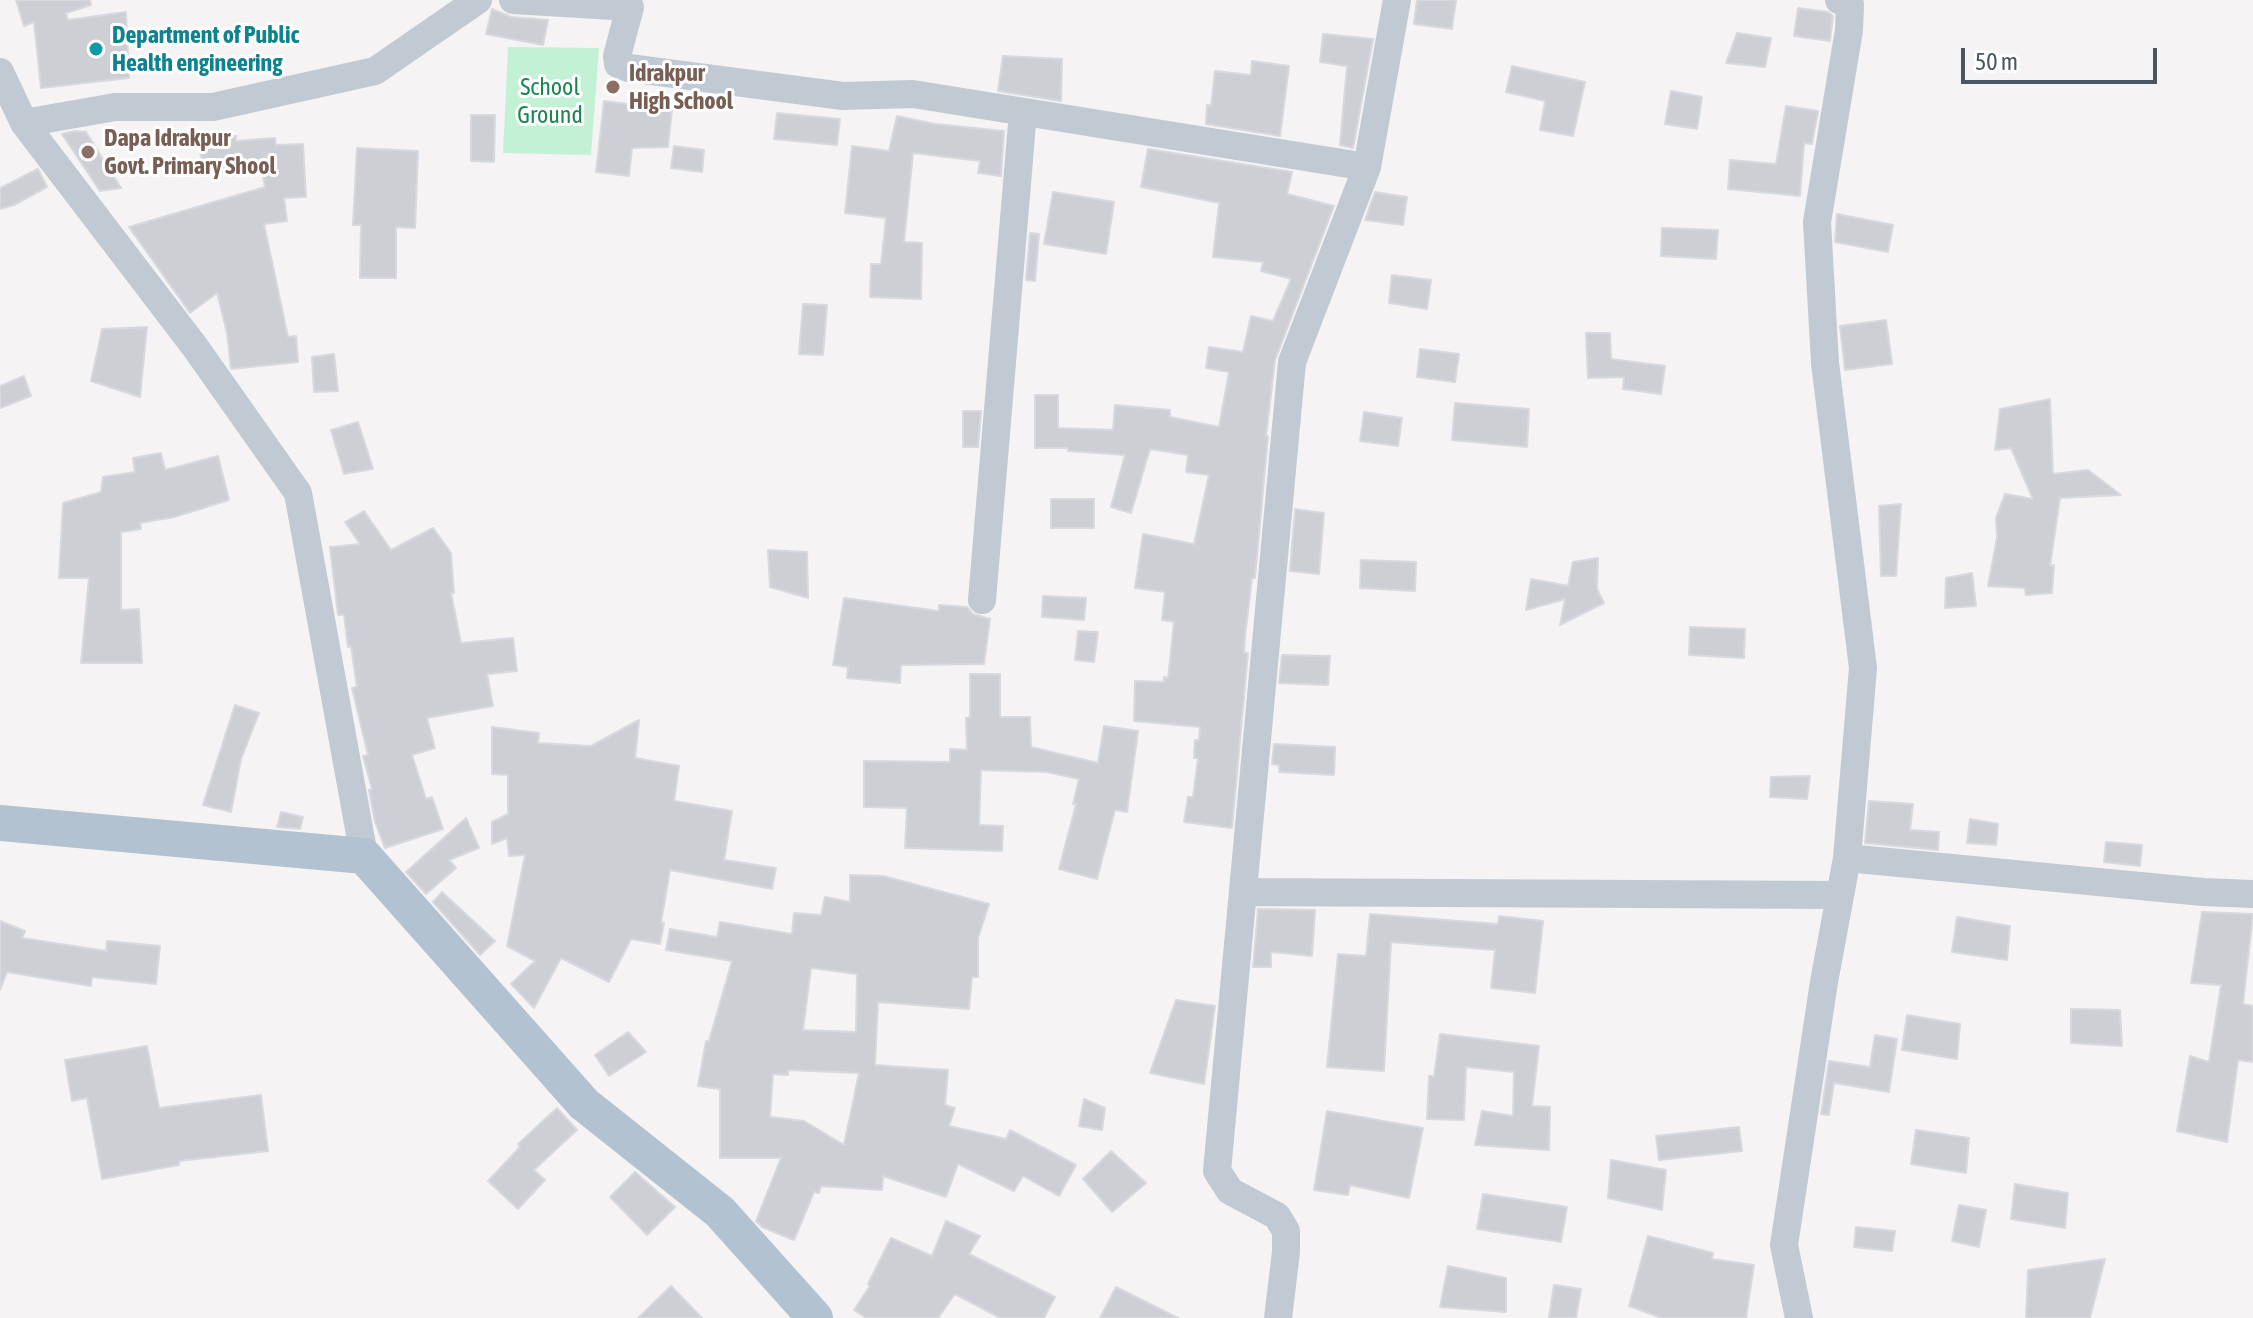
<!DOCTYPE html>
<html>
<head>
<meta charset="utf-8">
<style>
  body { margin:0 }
  #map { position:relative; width:2253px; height:1318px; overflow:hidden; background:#f5f3f3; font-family:"Asap Condensed",sans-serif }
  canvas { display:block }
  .scale { position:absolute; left:1961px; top:48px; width:196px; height:36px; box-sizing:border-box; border:4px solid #4a5661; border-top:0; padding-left:10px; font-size:24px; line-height:28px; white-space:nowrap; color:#4a5661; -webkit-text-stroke:6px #fff; paint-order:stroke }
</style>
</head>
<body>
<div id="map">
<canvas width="2253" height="1318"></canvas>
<div class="scale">50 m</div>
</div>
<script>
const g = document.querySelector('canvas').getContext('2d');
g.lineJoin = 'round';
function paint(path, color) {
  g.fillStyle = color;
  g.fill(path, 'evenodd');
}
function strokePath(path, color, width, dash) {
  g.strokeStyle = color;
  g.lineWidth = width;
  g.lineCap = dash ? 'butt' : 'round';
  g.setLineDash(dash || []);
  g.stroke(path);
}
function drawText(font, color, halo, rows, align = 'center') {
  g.font = font + ' "Asap Condensed",sans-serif';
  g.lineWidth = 6;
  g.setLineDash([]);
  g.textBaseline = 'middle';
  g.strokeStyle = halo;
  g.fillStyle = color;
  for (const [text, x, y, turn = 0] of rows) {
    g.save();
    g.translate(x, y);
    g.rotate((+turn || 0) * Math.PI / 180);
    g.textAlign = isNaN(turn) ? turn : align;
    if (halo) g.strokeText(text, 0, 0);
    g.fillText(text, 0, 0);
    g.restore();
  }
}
const green = new Path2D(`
  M508,47L599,48L591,155L503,153Z`);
const building = new Path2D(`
  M16,0H90L91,5L66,13L68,20L126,12L129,78L41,88L34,22L24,26Z
  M1417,0H1456L1452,29L1414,24Z
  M1798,8L1828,12L1833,16L1830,41L1794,36Z
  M492,9L511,17L548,20L543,45L486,34Z
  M1737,33L1771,38L1765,67L1726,63Z
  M1323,34L1373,39L1353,148L1340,145L1347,66L1320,62Z
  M1003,56L1062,59L1061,101L998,91Z
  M1252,61L1289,66L1280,136L1206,124L1207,105L1211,106L1215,71L1251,75Z
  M1512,66L1585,82L1573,136L1540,130L1545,101L1506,92Z
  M1671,91L1702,97L1697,129L1665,124Z
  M604,101L672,110L668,147L632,148L629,176L596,172Z
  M1786,106L1818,111L1812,144L1804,143L1800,196L1728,189L1730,160L1776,164Z
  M777,113L840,119L837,145L774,139Z
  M471,115H495L494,162L471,161Z
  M897,116L935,124L1004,131L1001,176L978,173L980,161L913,153L904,242L922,243L921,299L870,297L871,264H881L886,218L845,213L852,146L889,151Z
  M75,131L86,132L121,188L100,191L62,134Z
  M236,136V141L275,138L276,145L303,144L306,197L284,198L287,221L264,224L288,337L296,336L298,362L231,369L227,333L217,293L190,313L129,227L265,187L261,166L203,175L199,140Z
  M674,146L704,150L702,172L671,168Z
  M357,148L418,151L415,228L396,227V278H360L361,225H353Z
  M1148,149L1292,172L1287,194L1334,206L1275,360L1266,436H1268L1255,578H1252L1245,637L1244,653H1248L1232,828L1184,822L1188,797H1193L1198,758H1194L1195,740H1199L1200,727L1134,721L1135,681L1164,682V677L1168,678L1174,622L1162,620L1165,592L1135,588L1143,534L1194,544L1209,475L1186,472L1188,455L1150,449L1131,513L1111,507L1125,455L1068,451V448H1035V395H1058V428L1113,430L1115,405L1170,410V417L1219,427L1229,372L1206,368L1209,347L1243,352L1251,316L1273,321L1291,279L1261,271L1263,262L1213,257L1219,203L1141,187Z
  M38,169L47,187L14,205L0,209V188Z
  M1053,192L1114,202L1106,254L1044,244Z
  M1375,192L1407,197L1403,225L1365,220Z
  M1837,214L1893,225L1888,252L1835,242Z
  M1662,228L1718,230L1716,259L1661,256Z
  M1030,233L1039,234L1035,281L1026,280Z
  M1392,275L1431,280L1427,309L1389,303Z
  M803,304L827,305L823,355L799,354Z
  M1886,320L1892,364L1845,370L1840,326Z
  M147,327L140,397L91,381L102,329Z
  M1586,333H1610L1611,359L1665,366L1661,394L1623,389L1624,377L1588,378Z
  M1420,349L1459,354L1455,382L1417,377Z
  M334,354L338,391L314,392L312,357Z
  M24,376L31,396L0,408V386Z
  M2050,399L2053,474L2088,470L2121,495L2060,498L2050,566L2054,565L2052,593L2026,595L2025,588L1988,586L1997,538L1996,518L2005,494L2033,499L2011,448L1995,450L2000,409Z
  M1455,403L1529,409L1527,447L1452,440Z
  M963,411H981L978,447H963Z
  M1364,412L1402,418L1398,446L1360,441Z
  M358,422L373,469L344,474L331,430Z
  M161,453L165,470L218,456L229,500L174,517L140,523L141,529L121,532V610L139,609L142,663H81L89,578H59L63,503L101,492L103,477L135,472L133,458Z
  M1051,499H1094V528H1051Z
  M1901,504L1896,576H1881L1879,506Z
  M1295,509L1324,513L1319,574L1290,571Z
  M364,511L391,550L433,528L451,553L454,593H451L461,643L513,638L517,671L487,674L493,706L427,718L435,748L412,755L426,799L432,797L443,829L385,848L375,822L369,790L372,789L363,756L368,755L352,688L357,687L351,646L348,647L344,615H338L330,547L360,544L345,522Z
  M768,550L807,552L808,598L770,587Z
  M1598,558L1597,589L1604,603L1560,625L1565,599L1526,610L1531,579L1568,586L1573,562Z
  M1361,560L1416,562L1415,591L1360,588Z
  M1972,573L1976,606L1945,608L1946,578Z
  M1043,596L1086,598L1084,620L1042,617Z
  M844,598L939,611V605L967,607L973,614L990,619L984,664L901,665L900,683L847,678L848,667L833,665Z
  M1690,627L1745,629L1744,658L1689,655Z
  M1078,631L1098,632L1094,662L1075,660Z
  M1282,655L1330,656L1328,685L1279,683Z
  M970,674H1000V717H1030L1031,747L1098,763L1104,726L1138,731L1127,812L1115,810L1097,879L1059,869L1076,804H1073L1079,779L1047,772L981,770L979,825L1003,826L1002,851L905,848L907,808L864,807V761L950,762V749L967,750L966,718L970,717Z
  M235,705L259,713L241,759L231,812L203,805Z
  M639,720L635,758L679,766L674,801L732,811L724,860L776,868L772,889L670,870L661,923H664L660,944L631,939L609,982L561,958L534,1008L511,984L535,961L507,946L525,855L509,856L507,838L492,844V822L508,814V775L492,774V727L539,733L538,743L591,746Z
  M1274,744L1335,747L1334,775L1279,772V765L1272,764Z
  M1810,776L1807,799L1770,797L1771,777Z
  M1869,801L1913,804L1910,830L1939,832L1938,850L1865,843Z
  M281,812L303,817L300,829L277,827Z
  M466,818L479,848L449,860L456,868L426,894L406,872Z
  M1970,819L1998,824L1996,845L1967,843Z
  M2106,842L2142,845L2140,866L2104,862Z
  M850,875L883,876L989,904L978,938V977H972L969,1009L878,1002L875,1065L948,1070L945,1105L955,1108L949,1126L1006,1139L1010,1130L1076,1165L1059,1196L1023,1176L1014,1191L958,1164L946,1197L883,1176L882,1190L821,1186L819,1193L814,1192L794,1240L762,1227L756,1221L781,1158H720V1089L698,1086L706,1041H709L732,961L666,950L670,929L717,937L720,922L792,934L794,913L821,915L825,897L850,902ZM811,968L857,974L856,1032L803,1030ZM788,1070L859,1073L844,1145L804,1121L770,1117L773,1074L788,1075Z
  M442,892L495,941L480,955L433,902Z
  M1258,909L1315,910L1312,956L1271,952V967H1253Z
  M2202,912L2253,914L2243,1004L2253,1006V1062L2238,1060L2227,1142L2177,1131L2190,1056L2209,1062L2221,985L2191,983Z
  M1370,914L1498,924L1499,916L1543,921L1535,993L1491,988L1495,950L1391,942L1384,1071L1327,1067L1338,954L1366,956Z
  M1957,917L2010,926L2007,960L1952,952Z
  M0,921L25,931L22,938L106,951L107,941L160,946L156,984L92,977L91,986L7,972L0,990Z
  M1176,1000L1215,1006L1204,1084L1150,1073Z
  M2071,1009L2120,1010L2122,1046L2071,1043Z
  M1907,1015L1960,1024L1957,1059L1902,1050Z
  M628,1032L646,1052L609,1076L595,1055Z
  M1440,1034L1539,1046L1532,1106L1550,1107L1549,1150L1475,1145L1482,1111L1513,1116L1514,1072L1466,1067L1464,1120L1427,1119L1429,1076H1434Z
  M1875,1035L1897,1039L1889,1092L1834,1083L1829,1115L1821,1114L1829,1061L1870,1067Z
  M147,1046L159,1108L261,1095L268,1151L179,1161V1165L102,1179L87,1098L72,1101L65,1060Z
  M1084,1099L1105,1108L1102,1130L1079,1126Z
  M557,1108L577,1130L534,1170L545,1180L518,1209L488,1181L520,1147L518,1144Z
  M1327,1111L1423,1128L1409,1198L1350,1185L1348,1195L1314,1190Z
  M1739,1127L1742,1151L1659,1160L1656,1136Z
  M1916,1130L1969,1138L1966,1173L1911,1164Z
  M1111,1151L1146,1183L1112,1212L1083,1179Z
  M1611,1160L1666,1170L1662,1210L1608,1198Z
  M635,1172L675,1207L647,1235L610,1197Z
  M2015,1184L2068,1193L2065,1228L2011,1219Z
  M1483,1194L1567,1207L1561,1242L1477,1229Z
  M1959,1205L1986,1210L1979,1247L1952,1241Z
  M946,1221L980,1236L969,1254L1055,1297L1044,1318H1000L955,1294L938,1318H866L854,1310L870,1286L868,1284L891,1238L932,1256Z
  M1856,1227L1895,1231L1892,1251L1854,1247Z
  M1648,1236L1713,1253L1712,1259L1754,1265L1746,1318H1662L1629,1306Z
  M2105,1259L2090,1318H2026L2028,1270Z
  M1448,1266L1506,1278V1312L1440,1307Z
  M1554,1285L1581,1289L1576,1318H1549Z
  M671,1286L702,1318H638Z
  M1116,1287L1178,1318H1100Z`);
const minor = new Path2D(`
  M513,0L630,7L617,56L618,64L629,68L843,96L913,94L1367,167
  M1839,0L1850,5L1849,30L1817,222L1825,363L1863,668L1847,858
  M0,72L24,123L195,347L298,493L364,856
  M24,123L115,107H213L375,71L478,0
  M982,600L1023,112
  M1243,892L1840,895
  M1278,1318L1286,1252V1231L1277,1216L1230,1191L1217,1171L1292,362L1367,167L1397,0
  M1799,1318L1784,1245L1824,982L1847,858L2203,892L2253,894`);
const major = new Path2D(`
  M0,823L364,856L584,1104L720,1212L815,1318`);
const markers = [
  [96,49,8,"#0f9aa8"],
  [613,87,8,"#8d6e63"],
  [88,152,8,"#8d6e63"]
];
const cultureNames = [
  ["Department of Public",112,35],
  ["Health engineering",112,63]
];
const educationNames = [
  ["Idrakpur",629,73],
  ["High School",629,101],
  ["Dapa Idrakpur",104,138],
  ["Govt. Primary Shool",104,166]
];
const parkNames = [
  ["School",550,87],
  ["Ground",550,115]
];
paint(green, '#c3f1d5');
paint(building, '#cdcfd5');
strokePath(building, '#d7d9de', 2);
strokePath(minor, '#c1cad2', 28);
strokePath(major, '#b3c2d1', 36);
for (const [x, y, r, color] of markers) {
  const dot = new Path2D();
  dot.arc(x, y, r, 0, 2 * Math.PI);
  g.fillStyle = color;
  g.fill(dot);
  strokePath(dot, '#fff', 3);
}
drawText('bold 24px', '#0d838f', '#fff', cultureNames, 'left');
drawText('bold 24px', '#785e54', '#fff', educationNames, 'left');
drawText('24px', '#17864f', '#fff', parkNames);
</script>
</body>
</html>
